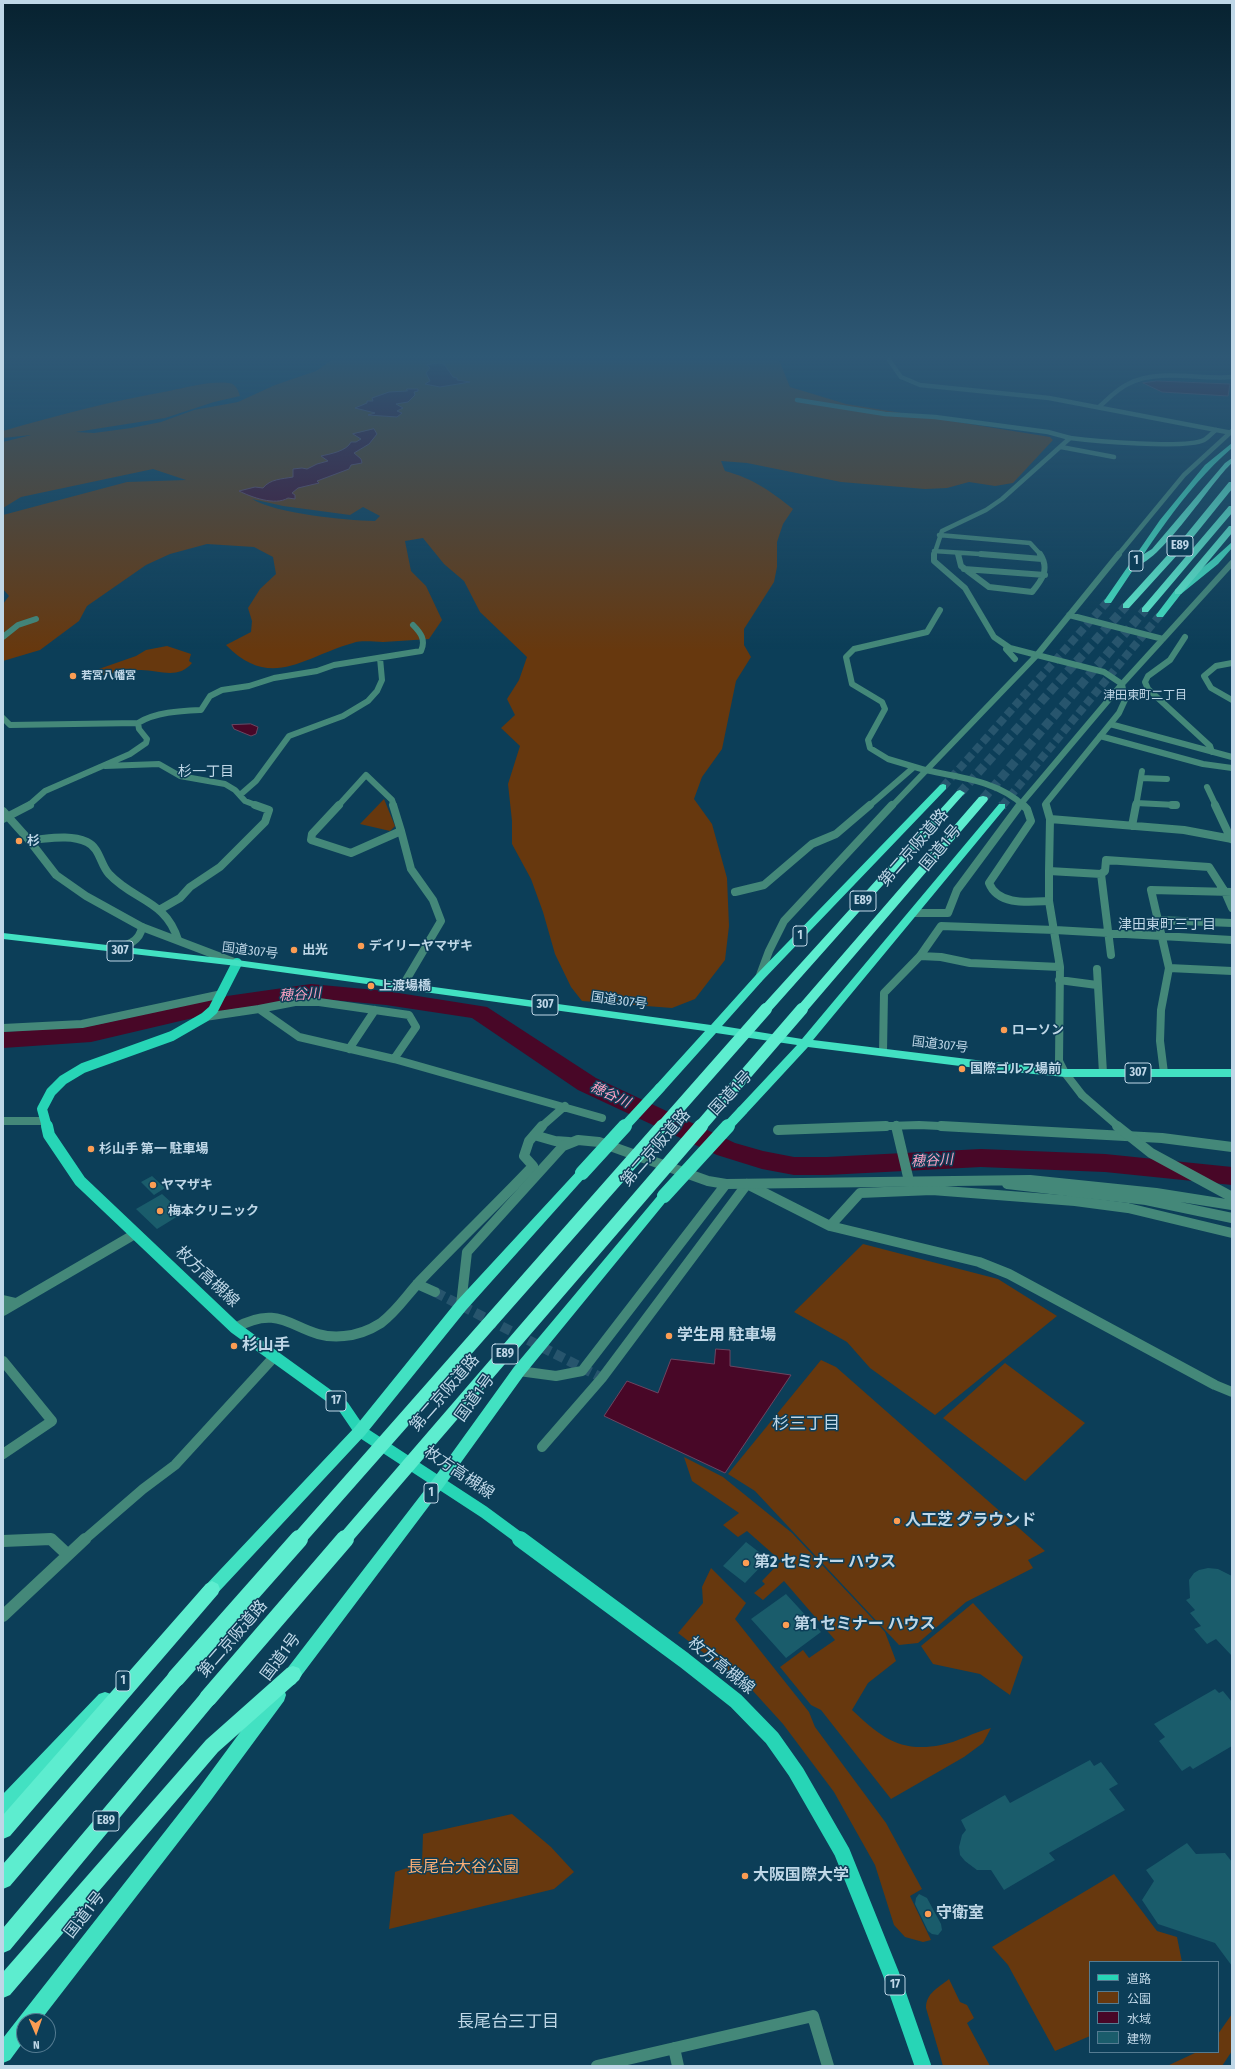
<!DOCTYPE html>
<html>
<head>
<meta charset="utf-8">
<style>
  body { margin:0 }
  #map { position:relative; width:1235px; height:2069px; overflow:hidden; background:#0c3e58; font-family:"Fira Sans Condensed","Noto Sans JP",sans-serif }
  canvas { display:block }
  .frame { position:absolute; inset:0; border:4px solid #bfd7e7; pointer-events:none }
  .legend { position:absolute; left:1089px; top:1961px; width:130px; height:92px; box-sizing:border-box; background:#0c3e58; border:1px solid #547b91; margin:0; padding:5px 7px; list-style:none; font-size:12px; color:#bfd7e7 }
  .legend li { display:flex; align-items:center; gap:8px; height:20px }
  .legend b { width:20px; border:1px solid #547b91 }
  .north { position:absolute; left:16px; top:2013px; width:40px; height:40px; box-sizing:border-box; background:#0c3e58; border:1px solid #547b91; border-radius:50%; rotate:178deg; font-size:11px; font-weight:700; line-height:16px; text-align:center; color:#bfd7e7 }
  .north::after { content:''; display:block; margin:auto; width:14px; height:18px; background:#fc9d53; clip-path:polygon(50% 0,100% 100%,50% 72%,0 100%) }
</style>
</head>
<body>
<div id="map">
<canvas width="1235" height="2069"></canvas>
<div class="frame"></div>
<ul class="legend">
<li><b style="height:5px;background:#27d5b6"></b>道路</li>
<li><b style="height:11px;background:#67380e"></b>公園</li>
<li><b style="height:11px;background:#480727"></b>水域</li>
<li><b style="height:11px;background:#1a5c6b"></b>建物</li>
</ul>
<div class="north">N</div>
</div>
<script>
const g = document.querySelector('canvas').getContext('2d');
g.lineJoin = 'round';
function paint(path, color) {
  g.fillStyle = color;
  g.fill(path, 'evenodd');
}
function strokePath(path, color, width, dash) {
  g.strokeStyle = color;
  g.lineWidth = width;
  g.lineCap = dash ? 'butt' : 'round';
  g.setLineDash(dash || []);
  g.stroke(path);
}
function drawText(font, color, halo, rows, align = 'center') {
  g.font = font + ' "Fira Sans Condensed","Noto Sans JP",sans-serif';
  g.lineWidth = 3;
  g.setLineDash([]);
  g.textBaseline = 'middle';
  g.strokeStyle = halo;
  g.fillStyle = color;
  for (const [text, x, y, turn = 0] of rows) {
    g.save();
    g.translate(x, y);
    g.rotate((+turn || 0) * Math.PI / 180);
    g.textAlign = isNaN(turn) ? turn : align;
    if (halo) g.strokeText(text, 0, 0);
    g.fillText(text, 0, 0);
    g.restore();
  }
}
const green = new Path2D(`
  M332,360H779L790,387L846,404L1050,437L1053,440L1013,483L995,486L969,482L947,488L925,489L841,482L747,463L721,461L725,471C754,479 769,490 793,509L783,524L777,542V567L774,582L744,629V645L751,657L736,681L722,749L702,777L694,799L712,824L727,878L729,926L725,960L695,999L672,1008L582,1001L571,987L555,954L543,912L531,879L512,844V821L508,784L520,746L501,728L515,715L507,699L519,680L527,657L480,612L464,581L444,564L423,538L405,541L411,571L426,586L442,620L429,639C414,640 399,641 383,642C374,642 362,640 353,643C303,657 271,691 226,645L251,632L252,621L248,608L260,589L276,574L273,557L254,547L207,544L170,554L146,565L87,606L79,621L40,650L3,661V604L9,596L3,589V515L127,482L186,480L153,469L21,497L3,508V442L31,435L3,438V431C58,415 112,401 169,391C188,387 210,381 229,383C236,384 238,390 240,396L214,402L165,418L76,432L94,433L131,428L161,422L194,410L238,402L275,385L316,371ZM252,499L283,506L350,515L363,507L380,516L375,521C343,520 278,514 252,499Z
  M167,646L191,654L189,661L192,663C178,680 159,670 141,670C128,670 117,672 104,675L96,670L136,656L146,650Z
  M384,799L395,826L390,831L360,824Z
  M863,1244L998,1279L1057,1316L935,1415L870,1368L847,1342L794,1312Z
  M821,1360L836,1367L1045,1551L1028,1560L1033,1568L966,1602L918,1643L899,1645L755,1491L728,1474Z
  M1005,1363L1085,1423L1025,1481L943,1418Z
  M684,1457L723,1477L792,1533L885,1632L896,1661L868,1683L852,1710C881,1737 900,1753 941,1745C958,1742 974,1732 991,1728L983,1743L964,1757L891,1799L821,1710L811,1705L780,1667L803,1650L809,1658L835,1640L784,1581L763,1600L754,1593L765,1584L762,1581L781,1561L747,1531L738,1537L723,1525L739,1513L692,1481Z
  M711,1568L746,1603L735,1619L809,1712L815,1727L886,1823L922,1889L910,1896L931,1940L923,1942L905,1937L894,1925L875,1865L834,1792L783,1724L753,1691L678,1633L703,1603L702,1587Z
  M973,1603L1023,1657L1010,1695L980,1674L933,1664L921,1646Z
  M512,1814L551,1847L574,1872L554,1889L389,1929L395,1872L422,1863L423,1834Z
  M1114,1874L1157,1931L1177,1937L1182,1962H1090V2036L1055,2051L1008,1965L992,1947Z
  M949,1979L960,2002L967,2005L974,2018L967,2023L990,2066H943L926,2008C926,1993 938,1988 949,1979Z
  M1232,2014V2051L1222,2066H1167L1197,2052H1218V2034Z`);
const water = new Path2D(`
  M439,363L444,364L453,377L457,378V380L470,382L440,387L425,384L430,381L426,373L430,368L427,365Z
  M1157,381L1230,384L1228,396L1162,392L1143,383Z
  M407,389H418V391L414,392L415,395L408,402L396,404L403,408L397,411L402,413L397,417L368,415L375,413L355,408L367,403V401H373L372,398L389,392L407,391Z
  M374,429L377,434L369,444L354,453L361,459L362,463L351,465L349,469L317,481L319,483L298,488L292,493L295,495V499L288,498C275,506 251,497 239,491L255,487L263,488C270,479 282,479 293,477V469L302,468L307,469L317,464L328,461L321,456C330,454 347,451 351,442H356L361,439L353,434Z
  M251,724L258,727L256,734L251,736L234,729L232,725Z
  M716,1349L730,1350V1366L791,1375L725,1473L604,1416L627,1381L658,1393L671,1359L714,1364Z`);
const river = new Path2D(`
  M311,984L386,991L487,1007L596,1078L735,1143L763,1151L794,1157H827L981,1149L1105,1154L1232,1167V1185L1105,1172L981,1167L827,1175H794L762,1169L717,1155L578,1090L472,1018L386,1005L311,998L227,1010L91,1042L3,1048V1032L91,1026L227,996Z`);
const building = new Path2D(`
  M152,1176L165,1188L154,1195L141,1182Z
  M162,1194L183,1213L157,1229L136,1209Z
  M746,1542L768,1559L745,1583L723,1566Z
  M1208,1568L1218,1569L1232,1576V1656L1216,1639L1207,1644L1194,1629L1201,1626L1190,1613L1195,1610L1186,1600L1190,1598L1189,1580L1194,1573L1199,1570Z
  M786,1594L821,1632L786,1658L751,1619Z
  M1215,1689L1219,1693L1223,1691L1232,1702V1746L1193,1769L1190,1766L1182,1771L1159,1741L1165,1737L1154,1724Z
  M1090,1760L1094,1766L1101,1762L1118,1784L1109,1789L1125,1810L1049,1853L1055,1860L1004,1890L991,1870H977L965,1861L960,1855L959,1847L962,1835L966,1830L961,1820L1005,1795L1010,1803Z
  M1187,1843L1196,1854L1225,1853L1232,1862V1966L1215,1943L1158,1924L1142,1900L1154,1881L1146,1870Z
  M919,1894L927,1898L941,1924L942,1930L938,1935L932,1934L928,1931L915,1904L916,1898Z`);
const minorTunnel = new Path2D(`
  M435,1292L602,1378`);
const trunkTunnelFar1 = new Path2D(`
  M943,787L1108,601
  M1002,806L1160,615`);
const trunkTunnel = new Path2D(`
  M1002,806L1003,805`);
const motorwayTunnel = new Path2D(`
  M960,793L1126,606
  M983,799L1145,610`);
const minorFar4 = new Path2D(`
  M797,400L885,414L935,417L1048,432L1070,438L1002,499L986,510L942,531L934,555
  M1061,447L1114,457
  M939,535L1030,543L1041,555
  M934,551L995,555
  M958,553L959,555
  M1118,555L1184,475L1232,431`);
const minorFar3 = new Path2D(`
  M934,554V561L965,588L994,637L1010,648L1037,655
  M958,554L961,566L989,587L1032,592C1042,580 1050,569 1040,554
  M981,554L1042,559
  M964,569L1045,575
  M1069,615L1163,639
  M3,637L18,625L36,619
  M1185,637L1170,660L1148,676L1145,682L1148,689L1210,746L1212,752
  M1009,648L1006,649L1015,659
  M3,718L10,725L138,723C156,712 180,711 201,710L210,696L222,690L249,686L274,678L317,671L334,665L421,651C426,640 421,633 413,625
  M1110,724L1232,757
  M1100,736L1203,764L1232,768
  M105,766L159,764L180,776L225,784L235,790L245,801L258,806
  M925,770L888,759L870,748L868,740L885,709L882,702L852,684L846,657L854,649L927,632L940,610
  M1141,778L1167,779
  M1207,787L1216,806
  M240,795L256,781L289,736L343,716L368,701L377,691L382,680L380,658
  M1136,803L1176,805
  M28,806L45,791L130,754L146,743L147,739L139,729L138,723
  M338,806L366,775L392,800L394,806
  M869,806L914,767
  M892,806L1037,655L1119,554
  M1019,806L1122,684L1232,563
  M1047,806L1046,803L1119,713L1125,700L1122,684
  M1136,806L1142,771`);
const minorFar2 = new Path2D(`
  M339,805L312,834L311,840L351,853L401,831L393,805
  M1046,805L1050,819L1049,871
  M1172,805H1176
  M1215,805L1231,839
  M3,819L30,805
  M1050,819L1184,830L1232,839
  M1132,826L1136,805
  M401,831L411,869L433,900L441,921L402,987
  M29,840C48,839 69,834 87,842C100,848 100,864 109,874C134,901 166,900 178,940
  M735,892L764,885L812,844L836,834L870,805
  M159,910L180,898L190,887L220,867L265,822L269,810L255,805
  M914,913H948L957,890L1020,805
  M1158,920L1232,923
  M113,949C126,946 140,942 142,927
  M1111,955L1101,874L1105,871L1106,860L1209,867L1225,892L1232,908
  M920,956L941,957L970,963L1060,967
  M1169,968L1232,971
  M1097,969L1103,1073
  M759,978L769,951L784,921L892,805
  M1059,980L1097,985
  M259,1009L295,1002H319L409,1015L416,1027L394,1059
  M205,1017L259,1009L299,1037L394,1059L602,1118
  M3,1028L82,1024L222,994
  M349,1049L375,1010
  M883,1052L884,993L920,956L941,926L1055,930L1232,940
  M1065,1073L1059,1061L1060,967L1049,901V871L1101,874
  M1164,1073L1160,1041L1161,1010L1169,968L1151,890L1232,892
  M3,1121H45
  M896,1125L897,1127
  M541,1127L565,1106
  M857,1127L919,1125L960,1127`);
const minorFar1 = new Path2D(`
  M896,1126L909,1181
  M941,1126L1162,1138L1232,1147
  M778,1130L886,1126
  M534,1135L555,1141L569,1142
  M830,1226L860,1193L932,1190L1075,1201L1128,1208L1232,1233
  M417,1284L435,1292
  M3,1300L16,1303
  M3,1311L135,1234
  M235,1328C287,1299 296,1341 344,1336C357,1335 370,1330 381,1323C397,1311 407,1295 420,1281C457,1242 496,1205 533,1166L524,1156L529,1141L542,1126
  M3,1361L52,1421L3,1454
  M542,1447L602,1378L747,1184L830,1226L979,1262L1009,1274L1215,1385L1232,1392
  M32,1540H52
  M84,1540L143,1489L175,1465L274,1357`);
const minor = new Path2D(`
  M3,1541L51,1539L67,1554
  M3,1616L85,1539
  M674,2048L678,2066
  M597,2066L813,2016L828,2066`);
const tertiaryFar3 = new Path2D(`
  M889,360L901,377L920,385L1049,398L1232,433
  M1099,407C1108,399 1117,389 1128,384C1159,368 1199,380 1232,377
  M1070,438C1093,441 1186,449 1204,440C1208,438 1212,433 1216,430`);
const tertiaryFar2 = new Path2D(`
  M1037,655L1104,672L1122,684
  M1232,663L1216,666L1204,676L1211,688L1232,700
  M925,770C958,777 999,781 1024,806`);
const tertiaryFar1 = new Path2D(`
  M1023,805L1027,809L1031,821L989,883C998,906 1029,902 1049,901
  M3,811L29,840L56,875L86,896L142,927L234,962
  M1065,1073L1082,1095`);
const tertiary = new Path2D(`
  M1007,1184L1146,1200L1232,1218
  M461,1305L467,1252L563,1146L578,1140L599,1142L708,1181L726,1184L1030,1180L1156,1193L1232,1205
  M519,1371L556,1376L582,1371L726,1184`);
const primaryFar2 = new Path2D(`
  M47,1127L42,1109L51,1092L63,1080L83,1068L172,1036L205,1017L213,1010L237,963`);
const primaryFar1 = new Path2D(`
  M47,1126L49,1135L80,1181L235,1328L343,1406L360,1431L484,1512L522,1540`);
const primary = new Path2D(`
  M520,1539L684,1660L736,1701L772,1738L796,1772L842,1852L891,1974L923,2066`);
const trunk = new Path2D(`
  M1232,443V448C1182,491 1148,549 1111,603H1105L1104,601L1160,520L1205,465Z
  M1232,542V548L1218,564L1181,594L1163,617H1157L1156,615L1175,590L1212,560Z
  M943,784L946,785V789L763,980L722,1026L802,1039L999,804H1005V808L813,1040L992,1062L1065,1069H1232V1077H1065L992,1070L808,1047L746,1114H738L736,1111L738,1108L797,1045L716,1033L664,1091L660,1092L654,1088L656,1085L705,1031L237,966L3,939V933L237,960L711,1025L755,976L940,785Z
  M582,1169L586,1170L588,1173L586,1176L466,1310L365,1435L212,1599L207,1601L202,1599L199,1594L202,1589L355,1427L456,1302L578,1170Z
  M664,1192L668,1193L670,1196L668,1199L524,1375L444,1486L295,1684L289,1687L283,1684L281,1679L283,1674L434,1478L514,1367L660,1193Z
  M278,1687L284,1689L286,1695L284,1701L211,1800L40,2021H24V2041L10,2060L3,2063V2038L199,1788L272,1689Z
  M105,1692L111,1694L113,1700L111,1706L9,1812L3,1815V1794L99,1694Z`);
const motorway = new Path2D(`
  M1232,458V463C1212,480 1156,571 1131,566V562L1152,549L1225,463Z
  M1229,482H1232V489L1190,541L1129,608H1123V604L1184,537Z
  M1229,506H1232V513L1148,612H1142V608Z
  M1229,526H1232V533L1181,594H1175V590Z
  M960,790L965,793L963,795L770,1012H762L760,1009L762,1006L957,791Z
  M983,796L987,797L988,799L987,801L806,1012H798L796,1009L798,1006L979,797Z
  M212,1581L218,1584L220,1589L218,1594L10,1836L3,1839V1815L206,1584Z
  M293,1666L299,1668L302,1674L299,1680L218,1752L10,1995L3,1998V1972L206,1740L287,1668Z
  M176,1670L182,1672L185,1678L182,1684L10,1886L3,1889V1864L170,1672Z
  M208,1689L214,1692L217,1698L214,1704L10,1950L3,1953V1928L202,1692Z`);
const tertiaryBridgeFar1 = new Path2D(`
  M1082,1095L1119,1127`);
const tertiaryBridge = new Path2D(`
  M1117,1126L1151,1153L1232,1197`);
const trunkBridgeFar1 = new Path2D(`
  M624,1127L660,1088
  M727,1127L742,1111`);
const trunkBridge = new Path2D(`
  M582,1173L625,1126
  M664,1196L728,1126`);
const motorwayBridgeFar2 = new Path2D(`
  M662,1127L766,1009
  M700,1127L802,1009`);
const motorwayBridgeFar1 = new Path2D(`
  M298,1540L663,1126
  M344,1540L701,1126`);
const motorwayBridge = new Path2D(`
  M176,1678L299,1539
  M208,1698L345,1539`);
const markers = [
  [73,676,4,"#fc9d53"],
  [19,841,4,"#fc9d53"],
  [361,946,4,"#fc9d53"],
  [294,950,4,"#fc9d53"],
  [371,986,4,"#fc9d53"],
  [1004,1030,4,"#fc9d53"],
  [962,1069,4,"#fc9d53"],
  [91,1149,4,"#fc9d53"],
  [153,1185,4,"#fc9d53"],
  [160,1211,4,"#fc9d53"],
  [669,1336,4,"#fc9d53"],
  [234,1346,4,"#fc9d53"],
  [897,1521,4,"#fc9d53"],
  [746,1563,4,"#fc9d53"],
  [786,1625,4,"#fc9d53"],
  [745,1876,4,"#fc9d53"],
  [928,1914,4,"#fc9d53"]
];
const farPoinames = [
  ["若宮八幡宮",81,676]
];
const shields = [
  [1180,546,26],
  [1136,561,14],
  [863,901,26],
  [800,936,14],
  [120,951,26],
  [545,1005,26],
  [1138,1073,26],
  [505,1354,26],
  [336,1401,20],
  [431,1493,14],
  [123,1681,14],
  [106,1821,26],
  [895,1985,20]
];
const shieldNames = [
  ["E89",1180,546],
  ["1",1136,561],
  ["E89",863,901],
  ["1",800,936],
  ["307",120,951],
  ["307",545,1005],
  ["307",1138,1073],
  ["E89",505,1354],
  ["17",336,1401],
  ["1",431,1493],
  ["1",123,1681],
  ["E89",106,1821],
  ["17",895,1985]
];
const farNeighbourhoodnames = [
  ["津田東町二丁目",1145,696]
];
const poiNames = [
  ["杉",27,841],
  ["デイリーヤマザキ",369,946],
  ["出光",302,950],
  ["上渡場橋",379,986],
  ["ローソン",1012,1030],
  ["国際ゴルフ場前",970,1069],
  ["杉山手 第一 駐車場",99,1149],
  ["ヤマザキ",161,1185],
  ["梅本クリニック",168,1211]
];
const streetNames = [
  ["国道307号",250,951,7],
  ["国道307号",619,1001,8],
  ["国道307号",940,1045,7]
];
const neighbourhoodNames = [
  ["杉一丁目",206,772],
  ["津田東町三丁目",1167,925]
];
const waterNames = [
  ["穂谷川",300,995,-4],
  ["穂谷川",610,1095,25],
  ["穂谷川",932,1161,-3]
];
const nearStreetnames = [
  ["第二京阪道路",914,848,-49],
  ["国道1号",941,848,-50],
  ["国道1号",731,1093,-47],
  ["第二京阪道路",656,1148,-49],
  ["枚方高槻線",207,1277,43],
  ["第二京阪道路",445,1393,-49],
  ["国道1号",475,1398,-54],
  ["枚方高槻線",459,1473,34],
  ["第二京阪道路",233,1639,-49],
  ["国道1号",281,1657,-53],
  ["枚方高槻線",721,1666,39],
  ["国道1号",85,1915,-52]
];
const nearPoinames = [
  ["学生用 駐車場",677,1336],
  ["杉山手",242,1346],
  ["人工芝 グラウンド",905,1521],
  ["第2 セミナー ハウス",754,1563],
  ["第1 セミナー ハウス",794,1625],
  ["大阪国際大学",753,1876],
  ["守衛室",936,1914]
];
const nearParknames = [
  ["長尾台大谷公園",463,1868]
];
const nearNeighbourhoodnames = [
  ["杉三丁目",806,1424],
  ["長尾台三丁目",508,2022]
];
paint(green, '#67380e');
paint(water, '#480727');
strokePath(water, '#6c4561', 1);
paint(river, '#480727');
paint(building, '#1a5c6b');
strokePath(minorTunnel, '#27556d', 10, [10, 5]);
strokePath(trunkTunnelFar1, '#27556d', 8, [8, 4]);
strokePath(trunkTunnel, '#27556d', 10, [10, 5]);
strokePath(motorwayTunnel, '#27556d', 9, [9, 4.5]);
strokePath(minorFar4, '#448879', 4.5);
strokePath(minorFar3, '#448879', 6);
strokePath(minorFar2, '#448879', 8);
strokePath(minorFar1, '#448879', 10);
strokePath(minor, '#448879', 12);
strokePath(tertiaryFar3, '#448879', 4.5);
strokePath(tertiaryFar2, '#448879', 6);
strokePath(tertiaryFar1, '#448879', 8);
strokePath(tertiary, '#448879', 10);
strokePath(primaryFar2, '#27d5b6', 10);
strokePath(primaryFar1, '#27d5b6', 12);
strokePath(primary, '#27d5b6', 16);
paint(trunk, '#42e1c2');
paint(motorway, '#5dedcf');
strokePath(tertiaryBridgeFar1, '#448879', 8);
strokePath(tertiaryBridge, '#448879', 10);
strokePath(trunkBridgeFar1, '#42e1c2', 10);
strokePath(trunkBridge, '#42e1c2', 14);
strokePath(motorwayBridgeFar2, '#5dedcf', 12);
strokePath(motorwayBridgeFar1, '#5dedcf', 14);
strokePath(motorwayBridge, '#5dedcf', 18);
const sky = g.createLinearGradient(0, 0, 0, 650);
sky.addColorStop(0, '#072230');
sky.addColorStop(0.55, '#2e5875');
sky.addColorStop(1, '#2e587500');
g.fillStyle = sky;
g.fillRect(0, 0, 1235, 650);
for (const [x, y, r, color] of markers) {
  const dot = new Path2D();
  dot.arc(x, y, r, 0, 2 * Math.PI);
  g.fillStyle = color;
  g.fill(dot);
  strokePath(dot, '#0c3e58', 1.5);
}
drawText('bold 11px', '#bfd7e7', '#0c3e58', farPoinames, 'left');
for (const [x, y, w] of shields) {
  const box = new Path2D();
  box.roundRect(x - w / 2, y - 10, w, 20, 3);
  g.fillStyle = '#0c3e58';
  g.fill(box);
  strokePath(box, '#bfd7e7', 1);
}
drawText('bold 12px', '#bfd7e7', null, shieldNames);
drawText('12px', '#bfd7e7', '#0c3e58', farNeighbourhoodnames);
drawText('bold 13px', '#bfd7e7', '#0c3e58', poiNames, 'left');
drawText('13px', '#bfd7e7', '#0c3e58', streetNames);
drawText('14px', '#bfd7e7', '#0c3e58', neighbourhoodNames);
drawText('italic 14px', '#fb9fc0', '#0c3e58', waterNames);
drawText('16px', '#bfd7e7', '#0c3e58', nearStreetnames);
drawText('bold 16px', '#bfd7e7', '#0c3e58', nearPoinames, 'left');
drawText('16px', '#faad74', '#0c3e58', nearParknames);
drawText('17px', '#bfd7e7', '#0c3e58', nearNeighbourhoodnames);
</script>
</body>
</html>
